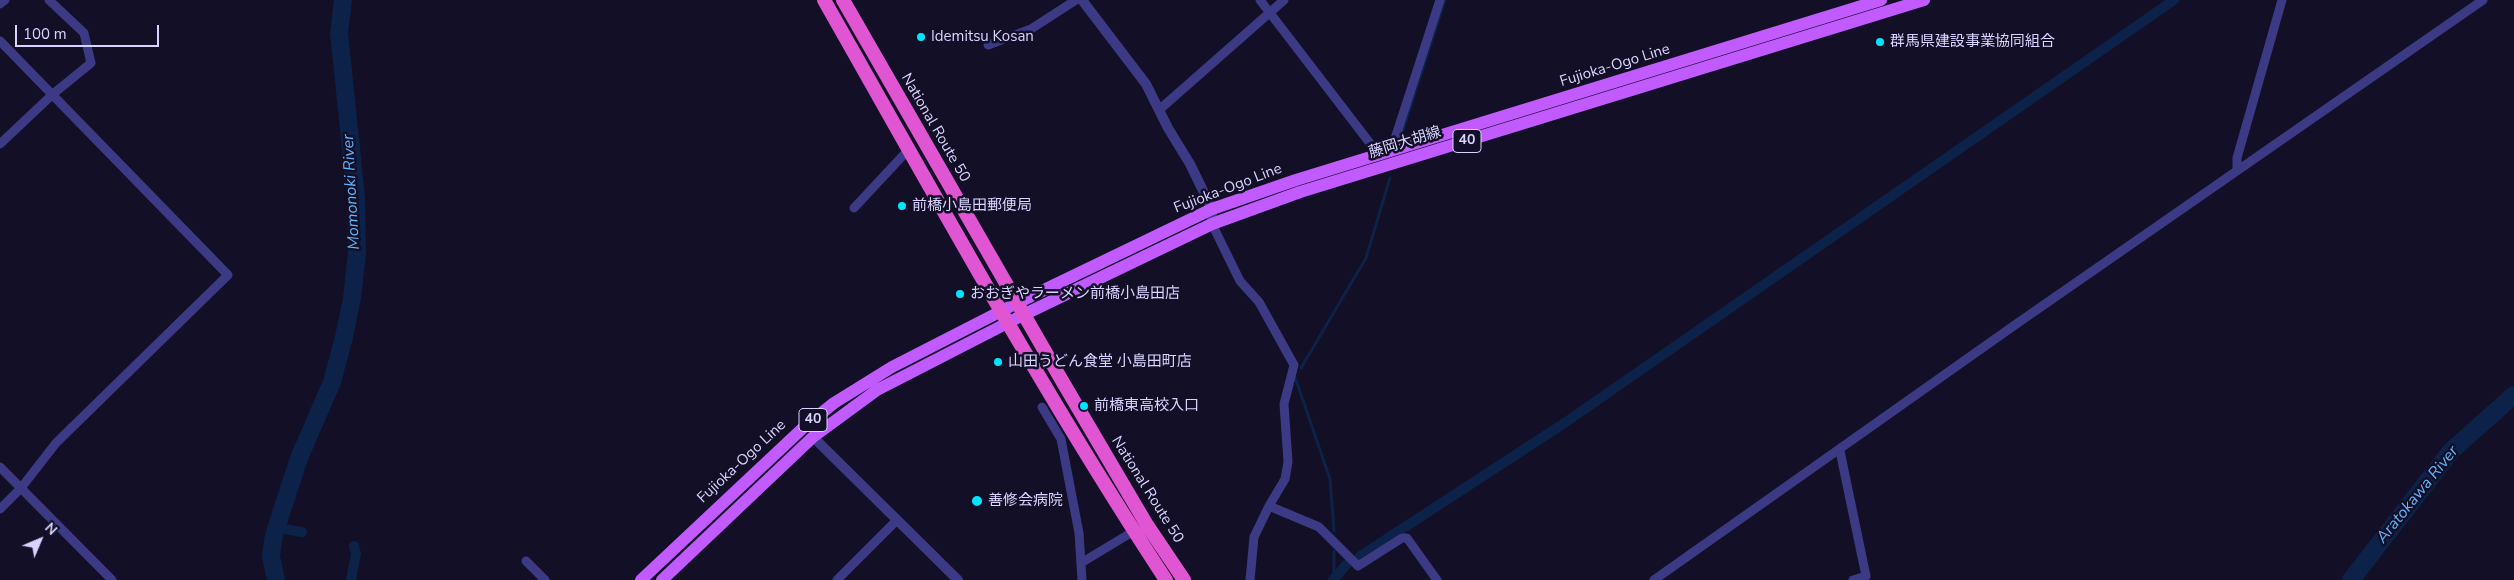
<!DOCTYPE html>
<html>
<head>
<meta charset="utf-8">
<style>
  body { margin:0 }
  #map { position:relative; width:2514px; height:580px; overflow:hidden; background:#130f26; font-family:"Nunito Sans",sans-serif }
  canvas { display:block }
  .north { position:absolute; left:15px; top:515px; width:50px; height:50px; -webkit-text-stroke:4px #130f26; paint-order:stroke; rotate:45deg; font-size:14px; font-weight:700; line-height:20px; text-align:center; color:#d9d4ff }
  .north::after { content:''; display:block; margin:auto; width:18px; height:22px; background:#d9d4ff; clip-path:polygon(50% 0,100% 100%,50% 72%,0 100%) }
  .scale { position:absolute; left:15px; top:25px; width:144px; height:22px; box-sizing:border-box; border:2px solid #d9d4ff; border-top:0; padding-left:6px; font-size:15px; line-height:18px; white-space:nowrap; color:#d9d4ff; -webkit-text-stroke:4px #130f26; paint-order:stroke }
</style>
</head>
<body>
<div id="map">
<canvas width="2514" height="580"></canvas>
<div class="north">N</div>
<div class="scale">100 m</div>
</div>
<script>
const g = document.querySelector('canvas').getContext('2d');
g.lineJoin = 'round';
function strokePath(path, color, width, dash) {
  g.strokeStyle = color;
  g.lineWidth = width;
  g.lineCap = dash ? 'butt' : 'round';
  g.setLineDash(dash || []);
  g.stroke(path);
}
function drawText(font, color, halo, rows, align = 'center') {
  g.font = font + ' "Nunito Sans","Noto Sans JP",sans-serif';
  g.lineWidth = 5;
  g.setLineDash([]);
  g.textBaseline = 'middle';
  g.strokeStyle = halo;
  g.fillStyle = color;
  for (const [text, x, y, turn = 0] of rows) {
    g.save();
    g.translate(x, y);
    g.rotate((+turn || 0) * Math.PI / 180);
    g.textAlign = isNaN(turn) ? turn : align;
    if (halo) g.strokeText(text, 0, 0);
    g.fillText(text, 0, 0);
    g.restore();
  }
}
const stream = new Path2D(`
  M1401,136L1445,0
  M1301,368L1366,258L1390,178
  M1295,377L1330,479L1334,531
  M1334,578V551`);
const canal = new Path2D(`
  M278,528L302,532
  M1359,557L1566,422L2174,0
  M351,580L356,554L354,546
  M1333,580L1347,564`);
const river = new Path2D(`
  M276,580L271,556L274,535L299,458L332,382L344,337L352,298L357,253L356,197L339,33L343,0
  M2351,580L2451,451L2514,395`);
const minor = new Path2D(`
  M1260,0L1379,155
  M0,4L5,0
  M0,41L228,275L56,443L21,488L0,509
  M988,45L1031,29L1076,0
  M1159,110L1284,0
  M0,144L53,94L91,63L84,33L49,0
  M1391,151L1440,0
  M2237,171V158L2282,0
  M854,208L909,149
  M1212,224L1240,281L1259,302L1294,365L1284,404L1288,462L1285,479L1269,506
  M1042,407L1061,439L1079,533L1082,580
  M1840,451L1866,576L1853,580
  M0,467L112,580
  M526,561L545,580
  M1081,563L1134,531
  M837,580L897,520
  M1250,580L1254,537L1269,506L1319,527L1358,566L1402,538H1407L1437,580
  M1654,580L2012,327L2483,0`);
const tertiary = new Path2D(`
  M1082,0L1146,84L1168,128L1190,164L1212,209V224
  M813,437L958,580`);
const primary = new Path2D(`
  M641,580L804,427L834,403L892,367L1017,303L1212,209L1296,180L1881,0
  M662,580L813,437L877,390L1023,315L1212,224L1300,192L1924,0`);
const trunk = new Path2D(`
  M824,0C935,195 1043,393 1166,580
  M843,0L1061,379L1147,525L1184,580`);
const markers = [
  [921,37,5,"#00e5ff"],
  [1880,42,5,"#00e5ff"],
  [902,206,5,"#00e5ff"],
  [960,294,5,"#00e5ff"],
  [998,362,5,"#00e5ff"],
  [1084,406,5,"#00e5ff"],
  [977,501,6,"#00e5ff"]
];
const shields = [
  [1467,141,28],
  [813,420,28]
];
const shieldNames = [
  ["40",1467,141],
  ["40",813,420]
];
const poiNames = [
  ["Idemitsu Kosan",931,37],
  ["群馬県建設事業協同組合",1890,42],
  ["前橋小島田郵便局",912,206],
  ["おおぎやラーメン前橋小島田店",970,294],
  ["山田うどん食堂 小島田町店",1008,362],
  ["前橋東高校入口",1094,406],
  ["善修会病院",988,501]
];
const streetNames = [
  ["Fujioka-Ogo Line",1615,66,-17],
  ["National Route 50",935,128,60],
  ["藤岡大胡線",1405,143,-17],
  ["Fujioka-Ogo Line",1228,189,-21],
  ["Fujioka-Ogo Line",742,462,-43],
  ["National Route 50",1147,490,58]
];
const waterNames = [
  ["Momonoki River",352,192,-93],
  ["Aratokawa River",2418,495,-51]
];
strokePath(stream, '#0c2248', 3);
strokePath(canal, '#0c2248', 10);
strokePath(river, '#0c2248', 18);
strokePath(minor, '#3d3a85', 9);
strokePath(tertiary, '#3d3a85', 10);
strokePath(primary, '#c25bff', 12);
strokePath(trunk, '#e055d1', 14);
for (const [x, y, r, color] of markers) {
  const dot = new Path2D();
  dot.arc(x, y, r, 0, 2 * Math.PI);
  g.fillStyle = color;
  g.fill(dot);
  strokePath(dot, '#130f26', 2);
}
for (const [x, y, w] of shields) {
  const box = new Path2D();
  box.roundRect(x - w / 2, y - 11.5, w, 23, 4);
  g.fillStyle = '#130f26';
  g.fill(box);
  strokePath(box, '#d9d4ff', 1);
}
drawText('bold 14px', '#d9d4ff', null, shieldNames);
drawText('15px', '#d9d4ff', '#130f26', poiNames, 'left');
drawText('15px', '#d9d4ff', '#130f26', streetNames);
drawText('italic 16px', '#62b6ff', '#130f26', waterNames);
</script>
</body>
</html>
